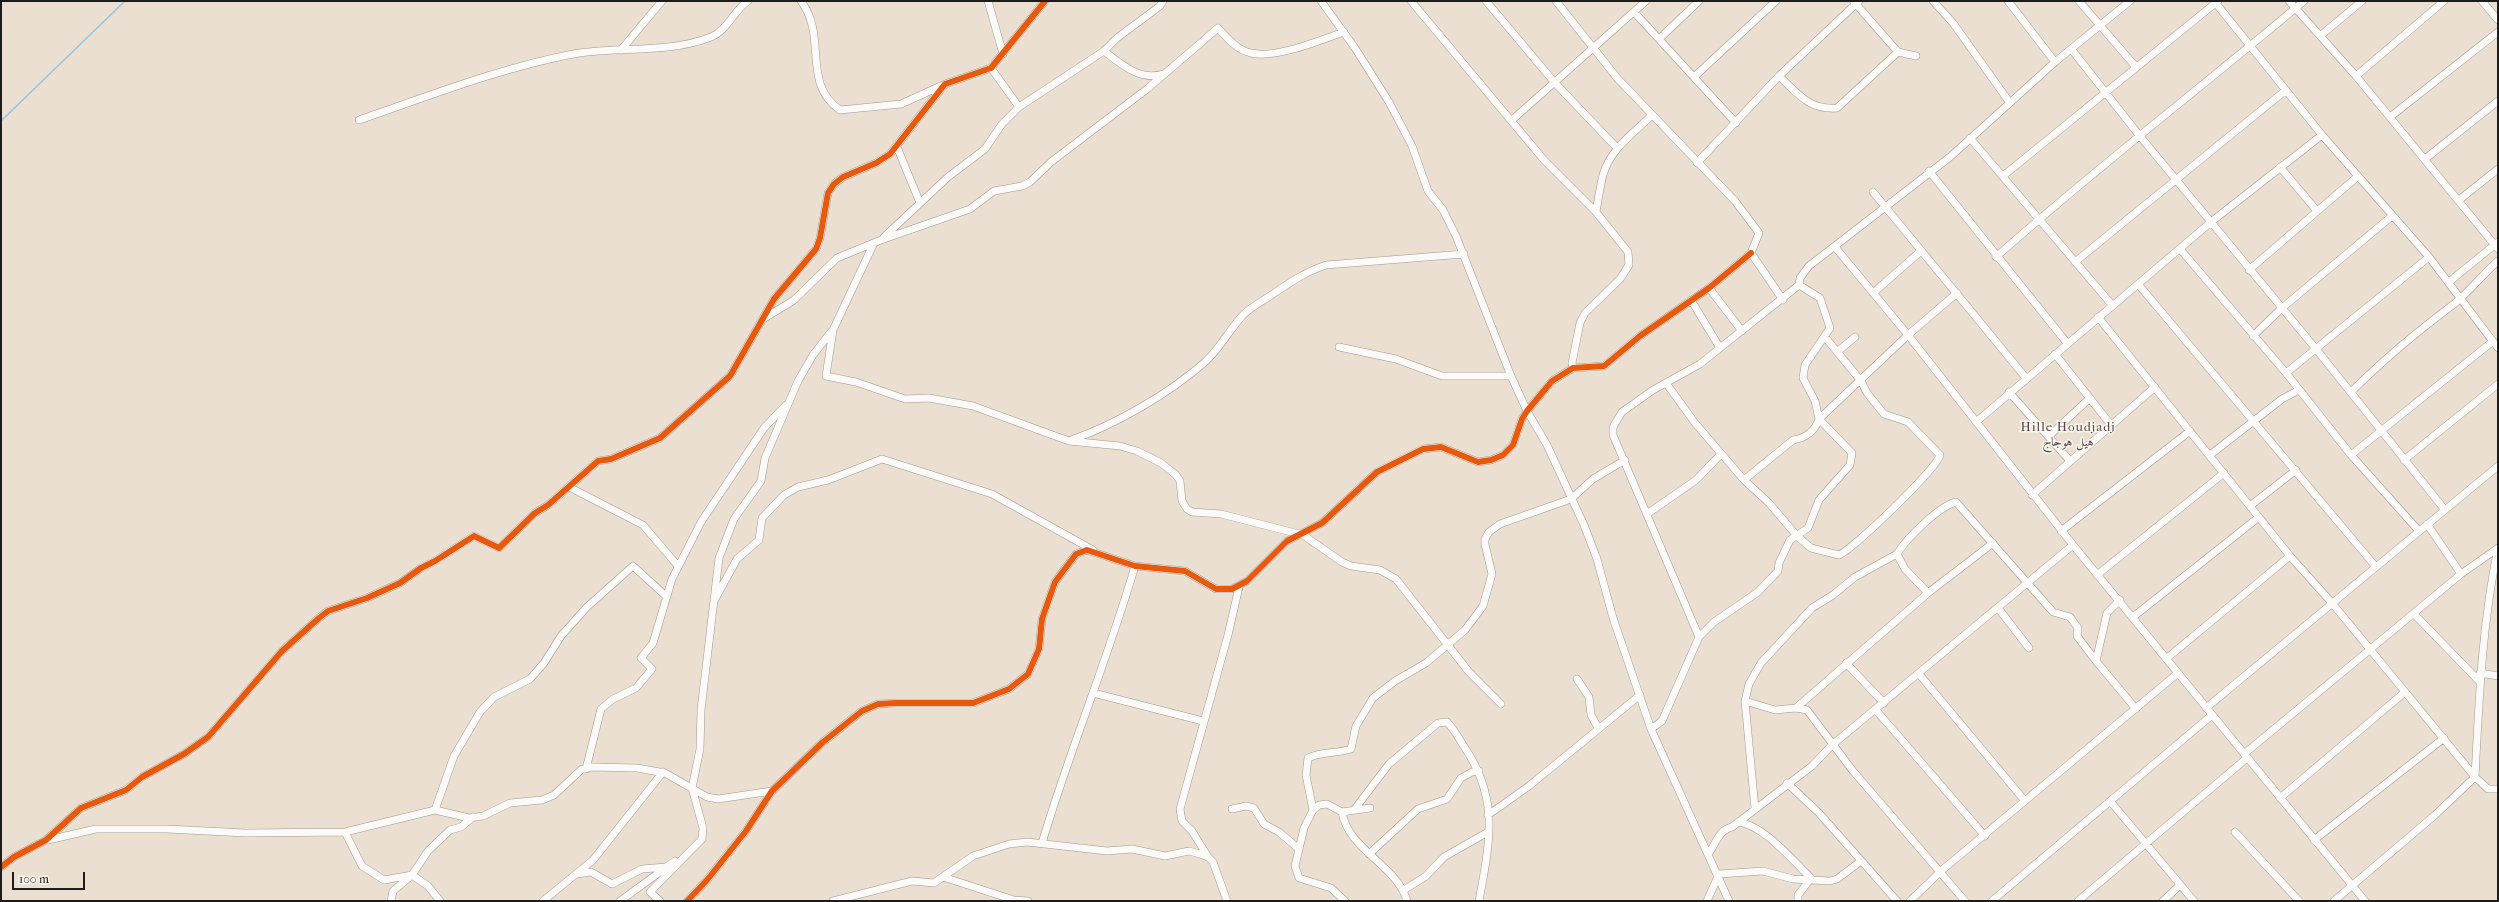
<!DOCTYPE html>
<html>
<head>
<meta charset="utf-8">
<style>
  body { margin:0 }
  #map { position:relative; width:2499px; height:902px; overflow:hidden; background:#eadfd0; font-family:"IM FELL French Canon",serif }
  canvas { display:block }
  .frame { position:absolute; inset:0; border:2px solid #1c1c1c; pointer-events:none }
  .scale { position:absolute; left:12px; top:872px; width:73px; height:18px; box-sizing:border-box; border:2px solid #1c1c1c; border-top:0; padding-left:5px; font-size:12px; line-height:14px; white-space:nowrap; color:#1c1c1c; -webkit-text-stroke:3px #fbf7ec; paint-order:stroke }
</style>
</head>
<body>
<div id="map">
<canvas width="2499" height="902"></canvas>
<div class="frame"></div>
<div class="scale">100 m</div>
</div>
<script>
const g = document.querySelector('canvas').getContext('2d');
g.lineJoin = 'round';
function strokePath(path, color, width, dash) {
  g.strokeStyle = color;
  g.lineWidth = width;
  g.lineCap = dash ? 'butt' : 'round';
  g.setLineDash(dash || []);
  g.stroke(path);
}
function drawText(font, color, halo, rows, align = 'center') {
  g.font = font + ' "IM FELL French Canon",Amiri,serif';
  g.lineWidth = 3;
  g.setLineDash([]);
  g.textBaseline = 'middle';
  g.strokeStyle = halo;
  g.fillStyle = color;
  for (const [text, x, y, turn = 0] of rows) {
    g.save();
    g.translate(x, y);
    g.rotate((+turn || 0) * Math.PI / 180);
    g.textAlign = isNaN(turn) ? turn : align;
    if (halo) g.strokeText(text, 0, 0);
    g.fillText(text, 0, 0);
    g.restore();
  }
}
const stream = new Path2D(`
  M1,121L125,1`);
const minor = new Path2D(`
  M801,1C828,37 801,83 840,110L901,104L943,85
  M988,1L1003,54
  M1321,1L1355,48L1389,102L1412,146L1428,191L1443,210L1456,236L1511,376L1527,411L1547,445L1584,525L1597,559L1613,618L1651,729L1729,901
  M1411,1L1544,160L1596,212L1628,252L1629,265L1620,279L1585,313L1580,323L1572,363L1573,368
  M1486,1L1555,83L1617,148
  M1556,1L1618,79L1735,201L1759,233L1751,253L1783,300
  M1933,1L1953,23L2010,103
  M2008,1L2055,62
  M2079,1L2136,67
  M2214,1L2322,135L2429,257L2498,348
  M2289,1L2356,76L2498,249
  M2482,1L2498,20
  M1854,2L1898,52L1916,56
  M1634,12L1736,123
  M2320,36L2362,1
  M1659,39L1699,1
  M621,50L662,1
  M2072,50L2139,135L2316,349L2445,510
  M1104,51C1122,65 1140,81 1163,74
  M991,68L1019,107
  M1779,76C1798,94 1809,110 1837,108L1898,52
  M2356,76L2444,1
  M1694,77L1776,1
  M2390,117L2498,32
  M359,120C429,96 500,68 573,54C619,46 668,54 711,37C728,30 734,10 748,1
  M1512,120L1646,1
  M1970,138L2112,305
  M897,147L920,203
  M2425,159L2498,101
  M1697,163L1779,76L1859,1
  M2280,167L2317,211
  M1929,171L2067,343
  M2003,176L2218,1
  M1873,192L2026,378
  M2459,200L2498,169
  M1596,212C1598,200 1600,187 1603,175C1610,149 1634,133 1652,115
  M884,237L948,177L985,149L1002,124L1019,107L1104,51L1117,38L1160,6L1163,1
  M873,245L833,330L826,376L856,382L905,399L929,398L973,406L1069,441L1120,446L1137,451L1161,463L1176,475L1180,481L1182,501L1187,509L1192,512L1221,514L1303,535L1342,562L1351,566L1380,570L1396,579L1469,672L1501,704
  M1835,247L1908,335L2073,545L2365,901
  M2180,249L2286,373L2351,455L2419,531
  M1996,257C2096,168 2202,87 2304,1
  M2075,262L2286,90
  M2249,270L2357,177
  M2449,282L2498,242
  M2138,284L2376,567
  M1709,288L1742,331
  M1873,293L1921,251
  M1691,300L1720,348
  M2098,317L2290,556L2332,603L2475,777L2488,789H2498
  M763,319L794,300L837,258L881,240L970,209L994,191L1022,186L1030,182L1051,162L1147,89L1218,28C1227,38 1237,50 1251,53C1276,59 1320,40 1344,32
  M2253,336L2282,308L2392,216
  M1339,347L1396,359L1442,376H1511
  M1837,352L1855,337
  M2055,354L2111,425
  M2286,373L2429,257
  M1666,383L1695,423L1744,480L1769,503L1797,536L1811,548L1839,555C1853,549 1937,469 1940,455L1908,422L1884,414L1867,393L1861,381L1825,337
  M2009,392L2070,461
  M2351,392C2383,360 2418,331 2454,304C2469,292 2483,274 2498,261
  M1976,422L2211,222L2322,135
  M2049,436L2089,399
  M1071,440C1115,425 1170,393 1205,362C1222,346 1229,330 1243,315C1251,307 1261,302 1270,296C1289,283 1305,272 1326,265L1464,254
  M2210,455L2282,399L2299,390
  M2351,455L2492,342
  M2404,460L2498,384
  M1744,480L1793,440C1806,438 1815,431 1819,419L1908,335L1957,293
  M569,487L643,525L678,566
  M2032,495L2155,387
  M2250,506L2296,470
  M1647,514L1696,480L1721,454
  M2427,524L2461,574
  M2061,531L2190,431
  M2097,575L2224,473
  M1928,593L1905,569L1897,554C1906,539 1939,506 1956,502L2053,612L2070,617L2078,628L2077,636L2096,661
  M715,599L737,559L759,540L762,518L784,495L798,487L828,480L882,459L992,494L1093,550
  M2120,600L2107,613L2096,661L2136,709
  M1998,608L2029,648
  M2414,614L2480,682
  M2133,617L2259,517
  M1699,637L1613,435V427L1622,412L1653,390L1700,364L1720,348L1799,285L1800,278L1809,266L1950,157L2055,62L2130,1
  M2166,659L2290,556
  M1846,663L1884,703
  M2480,673L2498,676
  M1919,674L2025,801
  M1577,679L1589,697L1591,715L1598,728
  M1093,693L1203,721
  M1745,701L1775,710L1796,708L1807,710L1853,771L1965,901
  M1796,708L1928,593L1993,543
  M2206,708L2498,466
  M1875,709L1985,836
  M1651,729L1662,721L1699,637L1714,622L1758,592L1778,571L1779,563L1790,540L1808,528L1819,500L1850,465L1852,453L1819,419L1815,401L1803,378L1805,365L1830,328L1820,298L1799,285
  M2244,754L2461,574L2498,548
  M586,769L601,709L613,699L636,688L652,669L641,658L653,643L672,579L701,522L764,428L786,405
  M1787,783L1819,813L1897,901
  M2280,798L2405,692
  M2110,801L2194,901
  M1232,809L1246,806L1254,808L1264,824L1279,832L1299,849
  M1755,809L1745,701L1749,684L1761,663L1812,608L1833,595L1855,577L1897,554
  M435,810L454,756L480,712L494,697L530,679L544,663L561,636L587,607L633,566L667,597
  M1313,810L1306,775L1308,758C1322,751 1335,754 1351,749L1356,726L1373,698L1395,681L1426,663L1465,630L1483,606L1492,574L1485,544V539L1489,532L1500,524L1571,499L1593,479L1625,460
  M1354,810L1389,764L1438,723L1447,722C1454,729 1458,737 1463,745C1500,798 1490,841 1479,901
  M1342,812C1348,850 1398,866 1407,901
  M1488,815L1529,786L1640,695
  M1738,822C1764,825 1792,860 1811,878L1798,895V901
  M345,832L362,866L384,880L412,875L428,886L440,901
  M2235,832L2299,901
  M48,840L96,829H167L245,833L345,832L435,810L469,818L483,816L510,803L542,800L554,795L582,769L591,767L637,768L665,773L707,797L718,799L772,791
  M2314,840L2444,738
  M1042,843C1070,749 1108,659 1135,566
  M1709,853C1716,843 1719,830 1732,827L1812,766L1832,745L2073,545
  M1369,854L1418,809L1447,799L1461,778L1472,772L1479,771
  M1208,857L1192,831L1182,821L1180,809L1228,635L1239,587
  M1,867L14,857L46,840L81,808L126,790L142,777L184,754L208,737L282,651L319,618L328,611L367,598L400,583L421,568L435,561L474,536L499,548L535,513L548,505L598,461L611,459L660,438L730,376L774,299L816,249L820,238L828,193L834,184L843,177L876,163L890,154L945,84L991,68L1045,1
  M577,874L591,872L612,884L642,869L666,867L675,861
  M943,877L1014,900L1028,901
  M1404,890L1426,876L1444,857L1488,832
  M391,901L393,891L412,875L428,851L450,830L461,827L473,817
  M543,901L593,860L663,772
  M620,901L664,869
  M660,901L650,892L702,839L703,828L692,788L700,749L701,710L719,558L734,519L761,481L765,458L798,381L813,355L831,332
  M687,901L707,880L746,831L772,791L823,742L862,711L878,704L896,703H973L1009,689L1028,674L1039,649L1042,619L1055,582L1076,554L1087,550L1135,566L1185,571L1216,589H1232L1247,581L1287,541L1322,523L1377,472L1423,449L1441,447L1478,462L1491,460L1503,455L1513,445L1522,419L1527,411L1552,381L1573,368L1604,366L1640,336L1709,288L1751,253
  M833,901L912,881L934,883L973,856L1009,844L1027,842L1107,851L1132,849L1165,856L1189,851L1200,854L1208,857L1213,862L1227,901
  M1345,901L1331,888L1299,878L1295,866L1304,828L1313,810L1319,805L1327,804L1342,812L1370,808
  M1707,901L1719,874L1763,871L1793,879L1830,881L1837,879L1861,861
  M1910,901L1941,871L2178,673
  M1992,901L2212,715
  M2078,901L2247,758
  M2163,901L2180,885
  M2334,901L2435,815L2475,777C2479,700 2482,624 2498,548`);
const cycleway = new Path2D(`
  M1,867L14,857L46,840L81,808L126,790L142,777L184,754L208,737L282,651L319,618L328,611L367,598L400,583L421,568L435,561L474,536L499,548L535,513L548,505L598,461L611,459L660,438L730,376L774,299L816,249L820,238L828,193L834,184L843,177L876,163L890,154L945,84L991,68L1045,1
  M687,901L707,880L746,831L772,791L823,742L862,711L878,704L896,703H973L1009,689L1028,674L1039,649L1042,619L1055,582L1076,554L1087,550L1135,566L1185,571L1216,589H1232L1247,581L1287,541L1322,523L1377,472L1423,449L1441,447L1478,462L1491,460L1503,455L1513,445L1522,419L1527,411L1552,381L1573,368L1604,366L1640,336L1709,288L1751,253`);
const neighbourhoodNames = [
  ["Hille Houdjadj",2068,428],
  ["هيل هوجاج",2068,443]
];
strokePath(stream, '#97c6e3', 1.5);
strokePath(minor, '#9f9991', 8);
strokePath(minor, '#fcfaf8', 7);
strokePath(cycleway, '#e8590c', 6);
g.letterSpacing = '1px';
drawText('13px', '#564650', '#fbf7ec', neighbourhoodNames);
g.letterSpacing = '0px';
</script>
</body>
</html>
